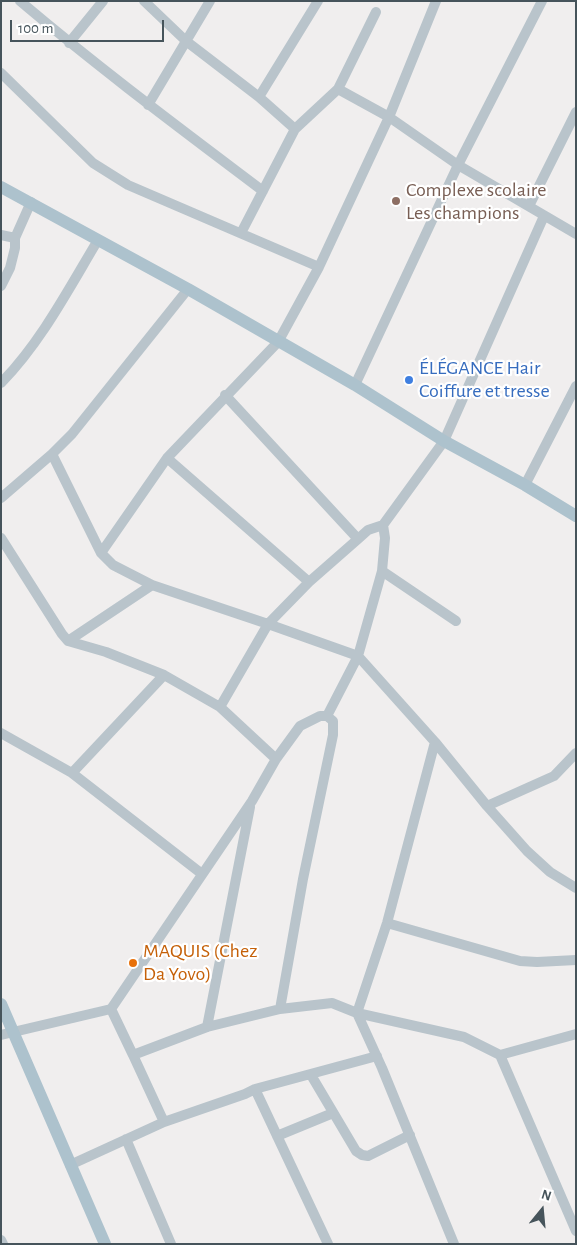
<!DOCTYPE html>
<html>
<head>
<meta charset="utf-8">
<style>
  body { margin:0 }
  #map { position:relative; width:577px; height:1245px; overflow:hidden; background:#f0eeee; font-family:"Alegreya Sans",sans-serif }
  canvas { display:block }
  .frame { position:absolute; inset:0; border:2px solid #46545b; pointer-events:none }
  .north { position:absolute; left:517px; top:1185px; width:50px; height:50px; -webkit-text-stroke:4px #fff; paint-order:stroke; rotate:17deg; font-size:14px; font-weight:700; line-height:20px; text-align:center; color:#46545b }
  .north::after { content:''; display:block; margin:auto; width:18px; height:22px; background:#46545b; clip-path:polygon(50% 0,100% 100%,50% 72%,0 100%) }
  .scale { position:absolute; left:10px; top:20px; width:154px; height:22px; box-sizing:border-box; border:2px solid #46545b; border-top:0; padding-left:6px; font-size:15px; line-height:18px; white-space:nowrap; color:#46545b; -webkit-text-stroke:4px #fff; paint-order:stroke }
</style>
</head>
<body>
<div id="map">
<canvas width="577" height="1245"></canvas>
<div class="frame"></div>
<div class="north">N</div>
<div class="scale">100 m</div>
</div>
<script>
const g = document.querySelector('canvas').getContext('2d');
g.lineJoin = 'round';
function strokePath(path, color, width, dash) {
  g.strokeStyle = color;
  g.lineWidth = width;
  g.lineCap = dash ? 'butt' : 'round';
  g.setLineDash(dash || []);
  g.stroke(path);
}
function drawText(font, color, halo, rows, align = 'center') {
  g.font = font + ' "Alegreya Sans",sans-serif';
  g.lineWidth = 4.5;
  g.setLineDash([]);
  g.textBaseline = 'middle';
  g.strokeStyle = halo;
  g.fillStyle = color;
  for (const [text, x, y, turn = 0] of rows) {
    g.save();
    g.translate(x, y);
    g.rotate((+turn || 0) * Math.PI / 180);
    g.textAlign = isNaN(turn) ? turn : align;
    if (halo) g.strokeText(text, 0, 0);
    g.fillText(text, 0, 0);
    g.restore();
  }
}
const minor = new Path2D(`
  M20,1C99,68 181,129 263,191
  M144,1L186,41L259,97L295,129
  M69,43L103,1
  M1,73L93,163L128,185L319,267
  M338,89L389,117L458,165L576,234
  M259,97L318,1
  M148,105L210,1
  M529,206L576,112
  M241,233L295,129L338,89L376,12
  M1,235L15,238
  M1,286L10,268L15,248V238L31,202
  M1,383C41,342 68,290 98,240
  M355,385L458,165L542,1
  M225,395L358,539
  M52,454L101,553L113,565L152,585L268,624L358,656L435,742L487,806L527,851L550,872L576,888
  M167,458L309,582
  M525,485L576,386
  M1,498L52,454L72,434L188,289
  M1,538L62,634L68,641L106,652L164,675L220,707L276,759
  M101,553L167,458L278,342L319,267L389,117L436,1
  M382,571L456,621
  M68,641L152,585
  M220,707L268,624L309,582L358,539L368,530L383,525
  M327,716L358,656L382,571L385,538L383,525L444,441L544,216
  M1,733L72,773L202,874
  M435,742L387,923L357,1013L382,1068L454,1244
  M72,773L164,675
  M487,806L554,776L576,753
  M387,923L520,961L537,962L576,960
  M111,1009L133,1055L207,1027L280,1009L332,1003L357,1013L464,1037L500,1055L576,1034
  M207,1027L250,807
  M1,1035L111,1009L252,801L276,759L300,726L320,716H327L333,721V735L303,879L280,1009
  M133,1055L164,1122
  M500,1055L576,1231
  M311,1075L356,1151L362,1155L368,1156L410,1135
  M255,1089L328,1244
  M277,1136L333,1113
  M126,1139L171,1244
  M70,1165L164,1122L245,1094L255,1089L377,1056
  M1,1240L3,1244`);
const major = new Path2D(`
  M1,187L188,289L355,385L444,441L525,485L576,516
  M1,1004L105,1244`);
const markers = [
  [396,201,5,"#8d6e63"],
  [409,380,5,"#3f7fe0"],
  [133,963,5,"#e8710a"]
];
const educationNames = [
  ["Complexe scolaire",406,190],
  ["Les champions",406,213]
];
const shopNames = [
  ["ÉLÉGANCE Hair",419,368],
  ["Coiffure et tresse",419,391]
];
const foodNames = [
  ["MAQUIS (Chez",143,951],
  ["Da Yovo)",143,974]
];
strokePath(minor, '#b9c4cb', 10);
strokePath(major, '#adc2cd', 12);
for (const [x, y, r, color] of markers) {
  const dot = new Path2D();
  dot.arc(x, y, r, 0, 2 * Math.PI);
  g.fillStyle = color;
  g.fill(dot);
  strokePath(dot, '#fff', 2);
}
drawText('20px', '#785e54', '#fff', educationNames, 'left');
drawText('20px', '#366cbe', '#fff', shopNames, 'left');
drawText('20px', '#c56008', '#fff', foodNames, 'left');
</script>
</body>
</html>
